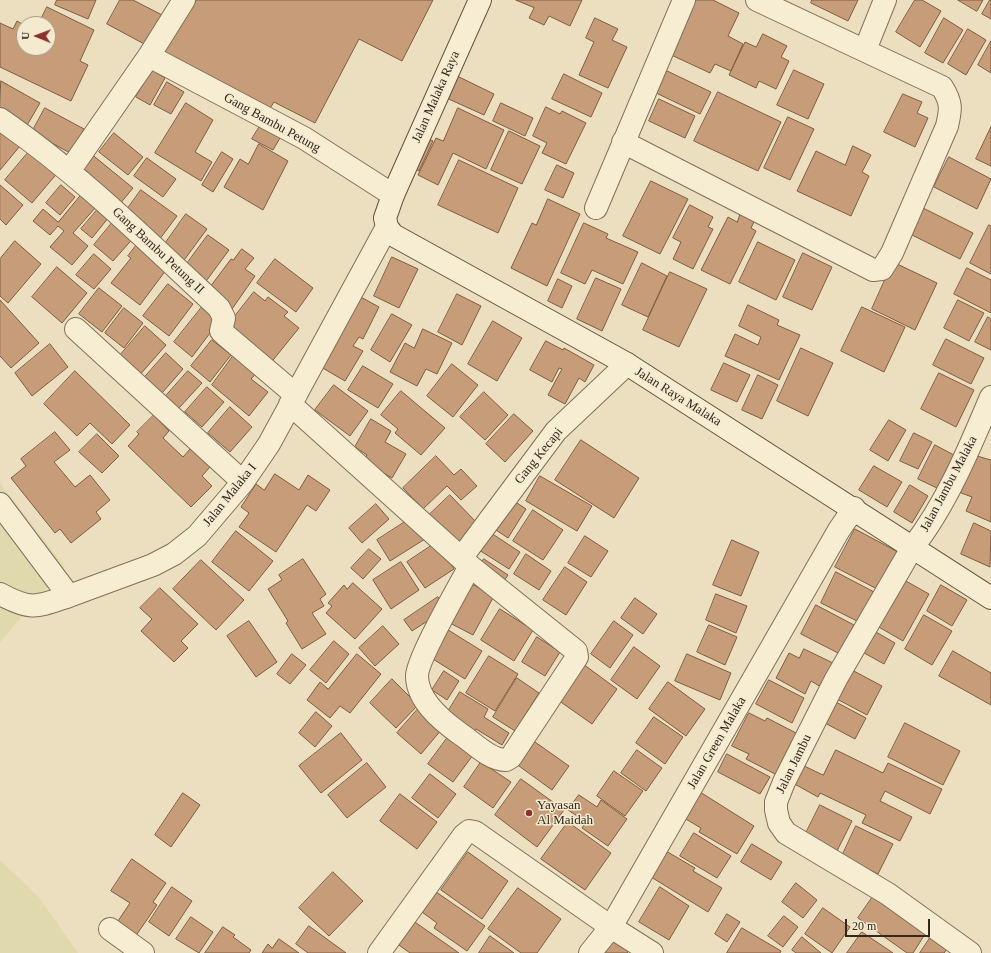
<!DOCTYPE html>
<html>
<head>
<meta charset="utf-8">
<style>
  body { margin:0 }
  #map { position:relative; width:991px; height:953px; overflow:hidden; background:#ebdfc0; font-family:Georgia,serif }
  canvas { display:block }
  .north { position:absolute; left:16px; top:16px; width:40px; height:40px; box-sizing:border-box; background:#f3eacf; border:1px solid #a69c88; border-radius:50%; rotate:271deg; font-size:11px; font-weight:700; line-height:16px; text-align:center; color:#33281d }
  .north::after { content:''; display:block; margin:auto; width:14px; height:18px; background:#8e302d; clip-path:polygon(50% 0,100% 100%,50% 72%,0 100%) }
  .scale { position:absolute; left:845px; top:919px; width:85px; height:18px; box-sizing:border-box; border:2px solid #33281d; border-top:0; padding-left:5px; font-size:12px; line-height:14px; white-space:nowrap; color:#33281d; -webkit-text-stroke:3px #f3eacf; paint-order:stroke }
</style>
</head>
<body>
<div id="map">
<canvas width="991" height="953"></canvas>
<div class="north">U</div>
<div class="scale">20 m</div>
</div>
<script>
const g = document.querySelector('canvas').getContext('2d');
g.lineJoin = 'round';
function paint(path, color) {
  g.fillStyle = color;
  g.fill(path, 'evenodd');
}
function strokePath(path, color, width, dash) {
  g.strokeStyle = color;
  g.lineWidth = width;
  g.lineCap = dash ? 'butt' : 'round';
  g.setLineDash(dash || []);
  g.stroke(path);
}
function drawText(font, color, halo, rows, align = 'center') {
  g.font = font + ' Georgia,serif';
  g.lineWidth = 3;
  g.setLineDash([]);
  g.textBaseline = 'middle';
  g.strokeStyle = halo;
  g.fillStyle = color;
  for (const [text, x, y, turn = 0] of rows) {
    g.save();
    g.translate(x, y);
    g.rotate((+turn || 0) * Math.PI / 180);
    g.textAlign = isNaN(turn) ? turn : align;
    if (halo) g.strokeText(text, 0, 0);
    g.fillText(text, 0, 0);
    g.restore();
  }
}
const farmland = new Path2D(`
  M0,483L65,567L0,642Z
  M0,860L38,896L78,953H0Z`);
const building = new Path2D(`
  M57,0H96L88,19L55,5Z
  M120,0H133L164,16L148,46L107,24Z
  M192,0H433L402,61L359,39L315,123L274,102L269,110L164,54Z
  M516,0H582L570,26L549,16L544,25L529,18L534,8Z
  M692,0H713L739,13L728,36L743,44L731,71L715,64L710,73L667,53Z
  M812,0H858L848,21L811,3Z
  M915,0H922L941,11L920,47L896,32Z
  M958,0H983L977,11Z
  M990,0H991V19L982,14Z
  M47,7L94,30L80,61L88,65L71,101L0,67V23L13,29L17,21L24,25V48H48V24H39Z
  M595,18L618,29L612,40L627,47L608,88L579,75L594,42L586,38Z
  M944,18L963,30L943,63L925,53Z
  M968,29L986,40L966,75L948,64Z
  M763,34L787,46L781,57L789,61L776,89L759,81L756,88L729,75L745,42L756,47Z
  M991,41V73L978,65Z
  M663,69L711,92L700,114L652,91Z
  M152,70L165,78L150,105L136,97Z
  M794,70L824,84L808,119L777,105Z
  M453,74L494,94L484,115L442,96Z
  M564,74L602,93L591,117L552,99Z
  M1,81L40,103L26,127L0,112Z
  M167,82L184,92L171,114L154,105Z
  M718,92L781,122L758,171L694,141Z
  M903,94L922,102L917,113L928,118L915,147L884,132Z
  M659,99L695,116L685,138L649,121Z
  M186,103L213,120L195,152L212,162L201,181L155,153Z
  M501,103L533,118L525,136L493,121Z
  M546,107L560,114L562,111L586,123L566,164L542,153L547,143L533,136Z
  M45,108L84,129L70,153L32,132Z
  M458,108L504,130L486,169L453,153L438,185L418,175L436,138L443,141Z
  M788,117L814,129L790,180L764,168Z
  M260,126L280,138L273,150L252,139Z
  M991,127V166L976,159Z
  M0,129L20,146L0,170Z
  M509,131L540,146L522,184L491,170Z
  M114,133L143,157L128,175L99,152Z
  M422,136L433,141L419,171L408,165Z
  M259,144L288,161L263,210L224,187L240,159L248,164Z
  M853,146L871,155L862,172L869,176L851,216L797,191L816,151L845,165Z
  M32,148L59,171L32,203L5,180Z
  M222,152L233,159L213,192L202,185Z
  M90,153L133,188L119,205L76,170Z
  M949,157L991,179L977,209L934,187Z
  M147,158L176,179L163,197L134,176Z
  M459,160L518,188L498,233L438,205Z
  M557,165L574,173L563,198L545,190Z
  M651,181L688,199L660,254L623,236Z
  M0,185L23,205L6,225L0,219Z
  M61,185L75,197L60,215L46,203Z
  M141,190L177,216L159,240L123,215Z
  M82,194L96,207L73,233L88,246L72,265L50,247L64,231L58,226L50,235L33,221L43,209L58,222Z
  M548,199L580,214L547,286L511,268L532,223L536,225Z
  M690,205L713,217L708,227L713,229L693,269L673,259L681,242L673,238Z
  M917,205L973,233L960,259L904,231Z
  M98,209L109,217L92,238L81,229Z
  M741,212L755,220L751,228L756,231L730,284L701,270L728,217L737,222Z
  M186,214L207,229L182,263L162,248Z
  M116,218L136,235L113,261L94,245Z
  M584,223L608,234L606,238L638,252L623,284L592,270L585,284L561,273Z
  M989,225L991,226V274L970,263Z
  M208,235L229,250L204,284L183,269Z
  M15,241L41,264L8,303L0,296V259Z
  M139,242L169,266L140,305L111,283L131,258L128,256Z
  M758,242L795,260L776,300L739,282Z
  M242,249L254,258L245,269L255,276L232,309L207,291L231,259L233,260Z
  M803,253L832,267L812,310L783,297Z
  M94,254L111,269L94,289L76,275Z
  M392,257L418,269L399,308L374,296Z
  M275,259L313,288L296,312L257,283Z
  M893,262L937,283L915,330L872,309Z
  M642,263L667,276L648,317L622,305Z
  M57,267L87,293L62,323L32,297Z
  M967,268L991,280V313L954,294Z
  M670,272L707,289L679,347L643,330Z
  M596,278L621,289L602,331L577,319Z
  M558,279L572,286L562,308L548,301Z
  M168,284L193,304L169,336L143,316Z
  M99,288L122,306L102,332L79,314Z
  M254,292L265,301L268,297L288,312L284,316L299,328L269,365L225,329Z
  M457,294L481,306L462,345L438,332Z
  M357,295L379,307L363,339L359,337L353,346L363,351L345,381L314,363Z
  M0,300L39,343L11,368L0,356Z
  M958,300L984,313L969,341L944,328Z
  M748,305L779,320L777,325L800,335L779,380L725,356L735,334L758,345L761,337L739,326Z
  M202,307L219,321L192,357L174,342Z
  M862,307L905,327L884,372L841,351Z
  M124,308L143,323L124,348L105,333Z
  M392,314L412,325L390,362L371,350Z
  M988,317L991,319V350L975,342Z
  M493,321L522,338L497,381L468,364Z
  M145,326L166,345L138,377L117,359Z
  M423,329L452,343L437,374L426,369L417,386L390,372L405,343L414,348Z
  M946,339L984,358L971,384L933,365Z
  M212,340L231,355L210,382L191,366Z
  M546,341L563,350L564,348L594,365L585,382L579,378L565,404L548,395L562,369L559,368L552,382L530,370Z
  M50,344L68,367L32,396L15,373Z
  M801,348L833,363L808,416L777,401Z
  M236,352L259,370L251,379L268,392L249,416L212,385Z
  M166,353L183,369L162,393L144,378Z
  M724,363L750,375L737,402L711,390Z
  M452,364L478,385L453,417L427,396Z
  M363,366L393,384L378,408L348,390Z
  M75,371L130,425L112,444L90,423L77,436L44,404Z
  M188,371L202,383L178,409L165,397Z
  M939,373L974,390L956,427L921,409Z
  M758,375L778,385L762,419L742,410Z
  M334,385L368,411L350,436L315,410Z
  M207,387L224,402L202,427L185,412Z
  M401,391L445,428L421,455L395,433L398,429L381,415Z
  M484,392L508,415L485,440L460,417Z
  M230,407L252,427L230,452L208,433Z
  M514,414L533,431L505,462L486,444Z
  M154,415L169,431L163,438L183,457L191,448L210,467L202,476L212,486L191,507L128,446L139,434L137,432Z
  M371,419L391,431L385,442L406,454L392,478L363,461L367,455L355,447Z
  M889,420L906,430L888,461L870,450Z
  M55,432L70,450L54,462L75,487L90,475L110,500L96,512L101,519L71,543L60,529L55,533L11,478L26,466L21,459Z
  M914,433L932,442L918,469L900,461Z
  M97,434L119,456L102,473L79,452Z
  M581,440L639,478L614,518L555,480Z
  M935,445L954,455L937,488L918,479Z
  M436,456L454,475L461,469L477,486L461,500L447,486L423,509L403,488Z
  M977,456L991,460V522L966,511L972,497L961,493Z
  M874,466L902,482L887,507L859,490Z
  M275,474L299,490L308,475L330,490L316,511L307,505L276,552L239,527L249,513L241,507L256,484L264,490Z
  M540,476L592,506L577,531L526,501Z
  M910,485L928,496L912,523L894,512Z
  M450,495L478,524L455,545L428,516Z
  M511,499L526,509L508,538L493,528Z
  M376,504L389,519L362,543L349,528Z
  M533,510L563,530L543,560L513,541Z
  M411,518L425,539L390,561L377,540Z
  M974,523L991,531L990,567L961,554Z
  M855,529L898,552L879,590L835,567Z
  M236,531L273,561L249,591L212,562Z
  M491,533L520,552L509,569L479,550Z
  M585,536L608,551L591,577L568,563Z
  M732,540L759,552L741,596L713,585Z
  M437,542L454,569L425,588L407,562Z
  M369,549L381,559L363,579L351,568Z
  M526,554L551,571L539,590L514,574Z
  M303,559L326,594L320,599L324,606L312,613L326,634L302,649L286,623L288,621L268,589L282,580L279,575Z
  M484,559L508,575L502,584L477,568Z
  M201,560L244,600L216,630L173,589Z
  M401,562L419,590L391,609L373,580Z
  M565,567L587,582L566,615L543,600Z
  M836,572L876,593L861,623L821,603Z
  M904,580L929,594L903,641L877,626Z
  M468,582L494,596L473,635L446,621Z
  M353,583L382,609L355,639L326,613L332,606L328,603L344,585L347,589Z
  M941,585L967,600L952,626L927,611Z
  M160,588L198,624L181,641L188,648L174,662L141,631L152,619L140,608Z
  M716,594L747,606L736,633L706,620Z
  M438,597L446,609L412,631L404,620Z
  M635,598L657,614L643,634L621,618Z
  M816,605L854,625L840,654L801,634Z
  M500,609L533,630L514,661L481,640Z
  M924,615L952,631L932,665L905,649Z
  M249,621L277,662L256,677L227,636Z
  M614,621L633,635L610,668L591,654Z
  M709,625L737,637L725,665L697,652Z
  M383,626L399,644L375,666L359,648Z
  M445,628L482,651L465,679L428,656Z
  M869,628L895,643L884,664L857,649Z
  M537,637L560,652L545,676L522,662Z
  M334,641L349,654L326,683L310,670Z
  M634,647L660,666L637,699L611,680Z
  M804,649L833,663L821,687L811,681L805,694L776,678L789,653L799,658Z
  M953,651L991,673V705L939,676Z
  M292,654L306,665L290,684L277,674Z
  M357,654L381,674L350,713L340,706L330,718L307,700L320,682L328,689Z
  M687,654L731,673L720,700L675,681Z
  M489,656L518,674L495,711L466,693Z
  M583,664L617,689L592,724L558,700Z
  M850,669L882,686L867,715L835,698Z
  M444,671L459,681L447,700L432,690Z
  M517,678L539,693L515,731L493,717Z
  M392,679L418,705L396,728L370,703Z
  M769,680L804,698L792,723L756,704Z
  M668,682L705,709L686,736L649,709Z
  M460,692L488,709L484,717L509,733L502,745L476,729L472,736L444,718Z
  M834,701L866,718L855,739L823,722Z
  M418,709L442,729L421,754L397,733Z
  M316,712L332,726L315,747L299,733Z
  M749,713L765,721L767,718L798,734L777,775L746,759L749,754L732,746Z
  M654,717L683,737L665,764L636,743Z
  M905,723L960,751L943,785L888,757Z
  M341,733L362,760L321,793L299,766Z
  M451,733L476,751L453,782L428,764Z
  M535,742L569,766L552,790L519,766Z
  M637,750L662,768L646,791L621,773Z
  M836,750L883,773L888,763L942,789L930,814L885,791L880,801L912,817L900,841L862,823L866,815L820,793L818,797L791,782L800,764L823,775Z
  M727,754L770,777L760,794L718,772Z
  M481,762L511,782L493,808L464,787Z
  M367,763L386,787L347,818L328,795Z
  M614,771L643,791L625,816L597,796Z
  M430,774L456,794L438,818L412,798Z
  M521,779L564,810L537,847L495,815Z
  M700,792L754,826L737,854L699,832L701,828L684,818Z
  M183,793L200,805L171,847L155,835Z
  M400,794L437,822L417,849L380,821Z
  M579,795L597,807L601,800L627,819L608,846L582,828L586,822L568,810Z
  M820,805L852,821L836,853L804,837Z
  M568,822L611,853L585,890L541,859Z
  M856,826L893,844L878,874L842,856Z
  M694,833L731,856L717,878L680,856Z
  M752,844L782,862L771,880L741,862Z
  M666,851L695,868L693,871L722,888L708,912L651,877Z
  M468,852L508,881L482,919L441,890Z
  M132,859L166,883L153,902L157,905L135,937L116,924L130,903L111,891Z
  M333,872L363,901L329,936L299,908Z
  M796,883L817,900L803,918L782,902Z
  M172,887L192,901L169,936L149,922Z
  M429,887L485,926L467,951L434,928L437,923L415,907Z
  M660,887L689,906L669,940L639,922Z
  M518,888L561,919L537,953H521L488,929Z
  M874,895L927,931L913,953H907L858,918Z
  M823,908L850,927L832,953L805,934Z
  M727,914L740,922L727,942L715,934Z
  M784,916L798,927L783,947L768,936Z
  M191,917L213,932L199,953L176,939Z
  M412,920L459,953H410L396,943Z
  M309,926L346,953H308L296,944Z
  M223,927L235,935L233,937L251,950L249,953H205Z
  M742,928L781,951L780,953H727Z
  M862,932L893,953H847Z
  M608,933L631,948L627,953H595Z
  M932,935L949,946L944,953H920Z
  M490,936L514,953H479Z
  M802,937L821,953H796L792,950Z
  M279,939L299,953H262L268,944L272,948Z`);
const street = new Path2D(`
  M865,50L885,0
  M149,56L304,138L393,195
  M0,119C80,174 148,242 219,308L224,318L221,331L223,333L296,395
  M623,142L873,270L882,269L892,253L947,126C951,109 952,103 942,87L757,0
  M70,170L149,56L184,0
  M596,208L684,0
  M76,329L243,482
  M290,404L470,566L576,651L577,657L511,757L506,760C489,760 473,742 459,733C441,720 417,700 417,676C417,659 460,585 470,566
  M0,504L69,596L153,565L174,554L197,536L243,482L269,444L387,227
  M462,557L556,431L627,364
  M0,594C32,611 36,607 69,596
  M110,929L143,953
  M379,953L464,835L469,831L475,832L611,927L652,953
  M590,953L611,927L839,530L854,508
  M970,953L888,894L786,833L779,823L776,810V802L784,782L836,679L912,548C946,505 970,447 991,397`);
const secondary = new Path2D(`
  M480,0L393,195L385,218L387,227L393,235L627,364L991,598`);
const markers = [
  [529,813,4,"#8e302d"]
];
const streetNames = [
  ["Jalan Malaka Raya",436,97,-66],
  ["Gang Bambu Petung",272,123,29],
  ["Gang Bambu Petung II",158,251,43],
  ["Jalan Raya Malaka",678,397,32],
  ["Gang Kecapi",539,456,-51],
  ["Jalan Jambu Malaka",949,484,-62],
  ["Jalan Malaka I",230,495,-51],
  ["Jalan Green Malaka",717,743,-60],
  ["Jalan Jambu",794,764,-64]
];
const poiNames = [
  ["Yayasan",537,806],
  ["Al Maidah",537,821]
];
paint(farmland, '#e0d9ae');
paint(building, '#c79c78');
strokePath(building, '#805c40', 1);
strokePath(street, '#827159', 24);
strokePath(secondary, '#64523c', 24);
strokePath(street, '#f6edd2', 22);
strokePath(secondary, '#f6edd2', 22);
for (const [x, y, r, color] of markers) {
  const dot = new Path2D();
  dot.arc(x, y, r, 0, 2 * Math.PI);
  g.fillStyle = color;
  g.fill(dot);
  strokePath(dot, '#f3eacf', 1.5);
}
drawText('13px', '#33281d', '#f3eacf', streetNames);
drawText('13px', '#33281d', '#f3eacf', poiNames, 'left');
</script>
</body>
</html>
